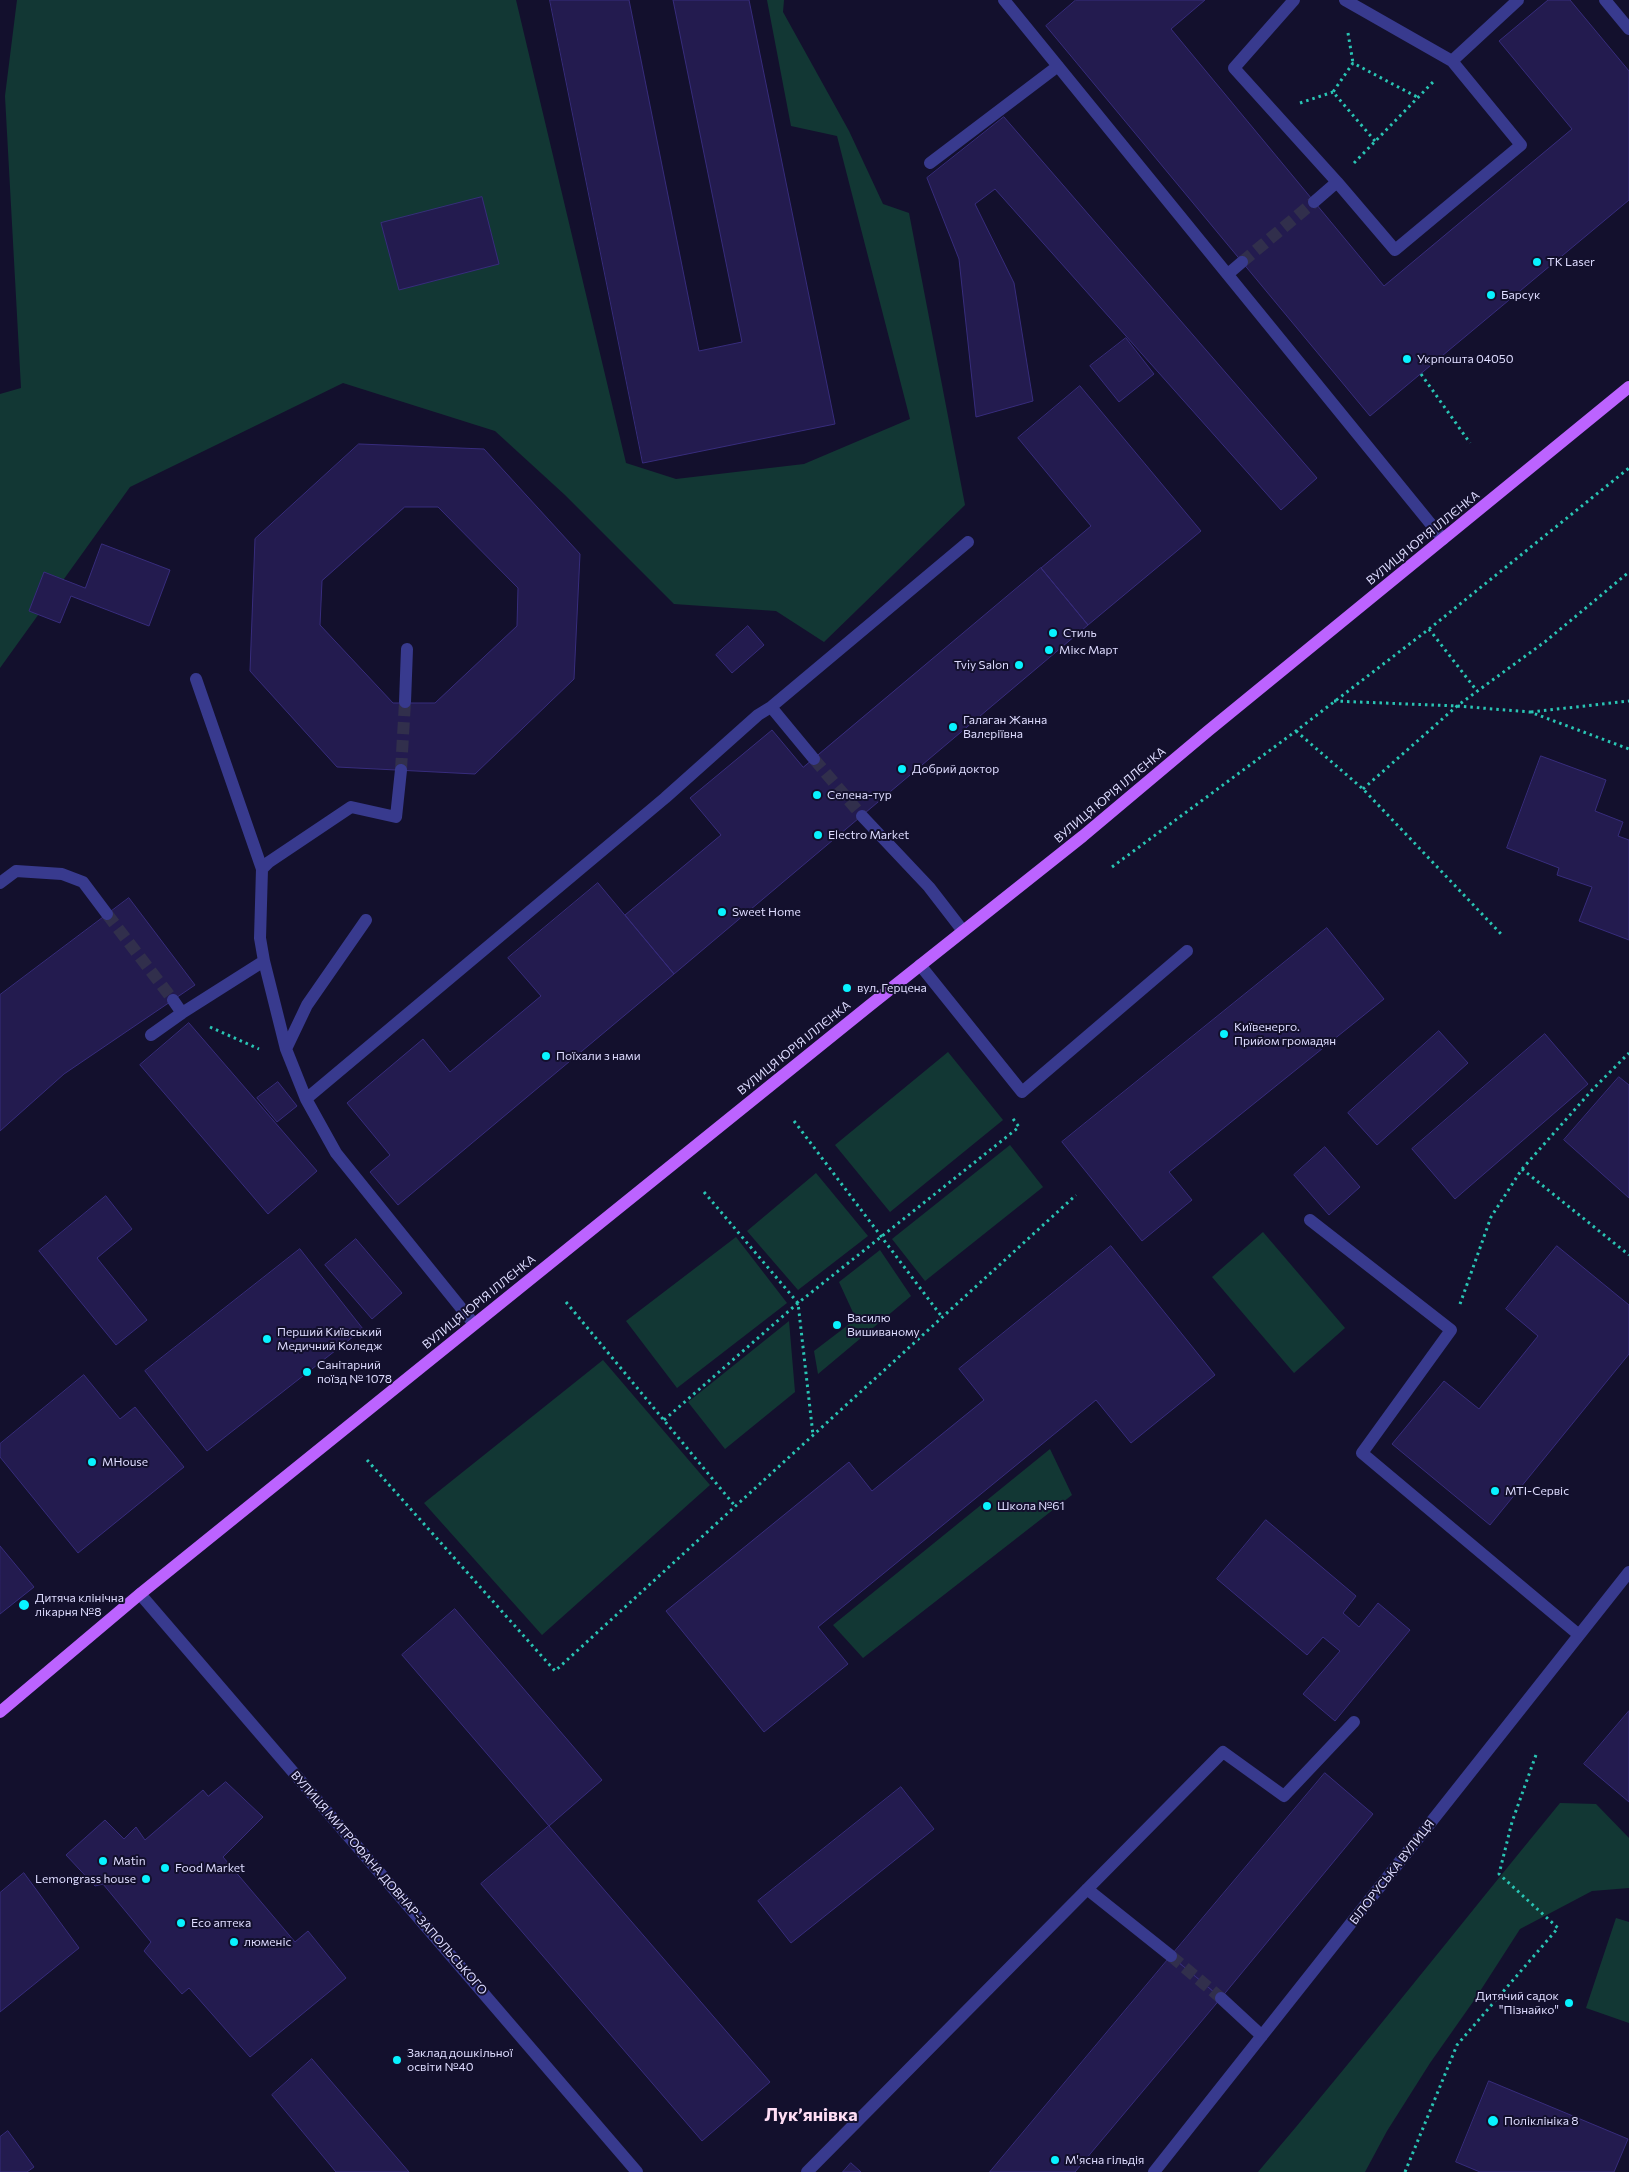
<!DOCTYPE html>
<html>
<head>
<meta charset="utf-8">
<style>
  body { margin:0 }
  canvas { display:block; background:#13102d }
</style>
</head>
<body>
<canvas width="1629" height="2172"></canvas>
<script>
const g = document.querySelector('canvas').getContext('2d');
g.lineJoin = 'round';
function paint(path, color) {
  g.fillStyle = color;
  g.fill(path, 'evenodd');
}
function strokePath(path, color, width, dash) {
  g.strokeStyle = color;
  g.lineWidth = width;
  g.lineCap = dash ? 'butt' : 'round';
  g.setLineDash(dash || []);
  g.stroke(path);
}
function drawText(font, color, halo, rows, align = 'center') {
  g.font = font + ' Commissioner,sans-serif';
  g.lineWidth = 4;
  g.setLineDash([]);
  g.textBaseline = 'middle';
  g.strokeStyle = halo;
  g.fillStyle = color;
  for (const [text, x, y, turn = 0] of rows) {
    g.save();
    g.translate(x, y);
    g.rotate((+turn || 0) * Math.PI / 180);
    g.textAlign = isNaN(turn) ? turn : align;
    if (halo) g.strokeText(text, 0, 0);
    g.fillText(text, 0, 0);
    g.restore();
  }
}
const green = new Path2D(`
  M17,0H516L626,463L676,479L804,464L910,419L837,136L791,126L767,0H784L783,12L849,131L883,204L909,213L965,505L824,642L776,611L674,604L565,495L495,431L343,383L130,487L0,668V394L21,388L5,96Z
  M948,1052L1003,1120L890,1212L835,1145Z
  M1010,1145L1043,1187L925,1281L892,1239Z
  M816,1173L868,1236L798,1290L747,1231Z
  M1263,1232L1345,1328L1294,1373L1212,1277Z
  M736,1237L787,1303L677,1388L626,1321Z
  M880,1250L911,1296L818,1374L814,1351L856,1319L839,1282Z
  M789,1321L795,1392L725,1449L688,1402Z
  M603,1360L710,1485L542,1635L424,1503Z
  M1050,1449L1072,1495L863,1658L833,1625Z
  M1560,1803L1596,1804L1629,1838V1888L1592,1891L1520,1929L1475,1999L1430,2063L1387,2131L1365,2172H1258C1361,2051 1459,1926 1560,1803Z
  M1616,1918L1629,1922V2023L1586,2008Z`);
const building = new Path2D(`
  M550,0H629L699,351L742,342L673,0H749L835,424L643,463Z
  M1076,0H1205L1171,29L1384,286L1572,129L1499,41L1548,0H1570L1629,71V200L1370,416L1046,26Z
  M1004,117L1317,478L1281,510L995,189L975,204L1014,283L1033,401L976,417L959,259L927,178Z
  M482,197L499,264L399,290L381,223Z
  M1126,338L1154,374L1119,402L1090,366Z
  M1080,386L1201,531L1088,625L1041,568L1091,526L1018,438Z
  M359,444L484,449L580,554L574,679L475,774L337,767L250,671L255,539ZM405,507H438L518,588L517,626L435,703H393L320,625L322,581Z
  M102,544L170,570L149,626L71,596L60,623L29,611L44,572L85,588Z
  M1041,568L1088,625L674,974L625,915L721,835L690,798L772,730L803,767Z
  M748,626L764,645L732,673L716,655Z
  M1541,756L1606,780L1595,811L1623,822L1618,836L1629,840V940L1579,921L1592,887L1557,875L1559,868L1507,848Z
  M598,883L674,974L398,1205L370,1172L390,1155L347,1103L423,1039L450,1072L541,996L508,958Z
  M129,898L195,985L64,1074L0,1131V995Z
  M1327,928L1384,999L1169,1172L1192,1200L1142,1241L1062,1142Z
  M189,1023L317,1171L268,1214L140,1065Z
  M1439,1031L1468,1063L1377,1145L1348,1113Z
  M1545,1034L1588,1084L1455,1199L1412,1149Z
  M1619,1077L1629,1085V1198L1564,1140Z
  M278,1082L297,1106L277,1122L257,1098Z
  M1325,1147L1360,1187L1329,1215L1294,1175Z
  M106,1196L132,1229L97,1258L147,1320L116,1345L39,1251Z
  M356,1239L402,1293L372,1319L325,1265Z
  M1111,1246L1215,1375L1131,1443L1096,1400L818,1627L848,1664L764,1732L666,1611L849,1462L872,1491L984,1400L959,1369Z
  M1557,1246L1629,1305V1354L1490,1525L1392,1444L1444,1381L1479,1409L1538,1336L1506,1309Z
  M300,1249L363,1329L207,1451L145,1371Z
  M84,1375L120,1419L135,1407L184,1467L78,1553L0,1457V1444Z
  M1266,1520L1356,1596L1343,1613L1359,1627L1378,1603L1410,1630L1335,1721L1303,1694L1340,1651L1323,1637L1307,1655L1217,1579Z
  M0,1546L34,1587L0,1614Z
  M455,1609L602,1780L549,1826L402,1655Z
  M1629,1711V1802L1584,1764Z
  M1325,1773L1373,1814L1221,1998L1171,1956Z
  M226,1782L263,1817L223,1857L295,1942L308,1931L346,1978L250,2057L189,1988L182,1994L144,1951L151,1942L103,1884L95,1886L66,1855L105,1820L124,1839L136,1827L145,1840L203,1790L208,1796Z
  M901,1787L934,1829L791,1943L758,1901Z
  M549,1826L770,2082L702,2141L481,1884Z
  M24,1873L79,1948L0,2012V1893Z
  M1171,1956L1221,1998L1075,2172H990Z
  M312,2059L409,2172H336L272,2095Z
  M1489,2081L1628,2139L1614,2172H1480L1456,2162Z
  M8,2131L34,2167L27,2172H0V2137Z
  M851,2163L861,2172H843Z`);
const minorTunnel = new Path2D(`
  M1242,262L1314,202
  M814,759L862,816
  M401,770L405,702
  M107,914L173,1000
  M1171,1956L1221,1998`);
const path = new Path2D(`
  M1348,33L1353,63
  M1300,103L1333,92
  M1375,141L1333,92L1353,63L1419,98
  M1354,163L1435,80
  M1421,374L1470,443
  M1429,629L1477,691
  M1334,701L1457,706L1530,712L1629,749
  M1531,712L1629,701
  M1296,731L1363,789L1501,934
  M1363,789L1457,706L1546,641L1629,572
  M1112,867L1296,731L1429,629L1629,468
  M210,1027L259,1049
  M794,1121L942,1317
  M1522,1169L1629,1255
  M704,1192L798,1303L813,1435
  M566,1302L735,1506
  M1460,1304L1491,1217L1522,1169L1593,1089L1629,1053
  M664,1420L798,1303L1019,1127L1011,1116
  M367,1460L555,1671L1076,1195
  M1405,2172L1457,2045L1558,1928L1499,1874L1512,1822L1537,1752`);
const minor = new Path2D(`
  M1004,0L1443,539
  M1294,0L1234,68L1337,182L1395,250L1521,145L1452,61L1518,0
  M1345,0L1452,61
  M1605,0L1629,29
  M930,163L1058,66
  M1314,202L1337,182
  M1228,274L1242,262
  M196,679L262,869L260,938L264,961L286,1049L306,1099L336,1153L474,1324
  M405,702L407,649
  M771,707L814,759
  M862,816L929,887L963,931
  M262,869L269,862L351,807L396,817L401,770
  M0,883L16,871L62,874L83,882L107,914
  M920,965L1022,1092L1187,951
  M173,1000L182,1013L264,961
  M151,1035L182,1013
  M286,1049L307,1005L366,920
  M306,1099L665,798L758,715L771,707L968,542
  M1310,1220L1451,1330L1362,1453L1579,1635
  M140,1594L637,2172
  M1087,1889L1171,1956
  M1221,1998L1262,2036
  M807,2172L1223,1752L1284,1796L1354,1722
  M1154,2172L1629,1572`);
const major = new Path2D(`
  M0,1712L140,1594L869,1006L1083,836L1208,731L1629,387`);
const markers = [
  [1537,262,5,"#08f3ff"],
  [1491,295,5,"#08f3ff"],
  [1407,359,5,"#08f3ff"],
  [1053,633,5,"#08f3ff"],
  [1049,650,5,"#08f3ff"],
  [1019,665,5,"#08f3ff"],
  [953,727,5,"#08f3ff"],
  [902,769,5,"#08f3ff"],
  [817,795,5,"#08f3ff"],
  [818,835,5,"#08f3ff"],
  [722,912,5,"#08f3ff"],
  [847,988,5,"#08f3ff"],
  [1224,1034,5,"#08f3ff"],
  [546,1056,5,"#08f3ff"],
  [837,1325,5,"#08f3ff"],
  [267,1339,5,"#08f3ff"],
  [307,1372,5,"#08f3ff"],
  [92,1462,5,"#08f3ff"],
  [1495,1491,5,"#08f3ff"],
  [987,1506,5,"#08f3ff"],
  [24,1605,6,"#08f3ff"],
  [103,1861,5,"#08f3ff"],
  [165,1868,5,"#08f3ff"],
  [146,1879,5,"#08f3ff"],
  [181,1923,5,"#08f3ff"],
  [234,1942,5,"#08f3ff"],
  [1569,2003,5,"#08f3ff"],
  [397,2060,5,"#08f3ff"],
  [1493,2121,6,"#08f3ff"],
  [1055,2160,5,"#08f3ff"]
];
const poiNames = [
  ["TK Laser",1547,262],
  ["Барсук",1501,295],
  ["Укрпошта 04050",1417,359],
  ["Стиль",1063,633],
  ["Мікс Март",1059,650],
  ["Tviy Salon",1009,665,"right"],
  ["Галаган Жанна",963,720],
  ["Валеріївна",963,734],
  ["Добрий доктор",912,769],
  ["Селена-тур",827,795],
  ["Electro Market",828,835],
  ["Sweet Home",732,912],
  ["вул. Герцена",857,988],
  ["Київенерго.",1234,1027],
  ["Прийом громадян",1234,1041],
  ["Поїхали з нами",556,1056],
  ["Василю",847,1318],
  ["Вишиваному",847,1332],
  ["Перший Київський",277,1332],
  ["Медичний Коледж",277,1346],
  ["Санітарний",317,1365],
  ["поїзд № 1078",317,1379],
  ["MHouse",102,1462],
  ["МТІ-Сервіс",1505,1491],
  ["Школа №61",997,1506],
  ["Дитяча клінічна",35,1598],
  ["лікарня №8",35,1612],
  ["Matin",113,1861],
  ["Food Market",175,1868],
  ["Lemongrass house",136,1879,"right"],
  ["Eco аптека",191,1923],
  ["люменіс",244,1942],
  ["Дитячий садок",1559,1996,"right"],
  ["\"Пізнайко\"",1559,2010,"right"],
  ["Заклад дошкільної",407,2053],
  ["освіти №40",407,2067],
  ["Поліклініка 8",1504,2121],
  ["М'ясна гільдія",1065,2160]
];
const streetNames = [
  ["ВУЛИЦЯ ЮРІЯ ІЛЛЄНКА",1423,538,-39],
  ["ВУЛИЦЯ ЮРІЯ ІЛЛЄНКА",1110,795,-40],
  ["ВУЛИЦЯ ЮРІЯ ІЛЛЄНКА",794,1048,-39],
  ["ВУЛИЦЯ ЮРІЯ ІЛЛЄНКА",479,1302,-39],
  ["БІЛОРУСЬКА ВУЛИЦЯ",1392,1872,-52],
  ["ВУЛИЦЯ МИТРОФАНА ДОВНАР-ЗАПОЛЬСЬКОГО",389,1883,49]
];
const districtNames = [
  ["Лукʼянівка",811,2115]
];
paint(green, '#123734');
paint(building, '#231b4f');
strokePath(building, '#372c7c', 1);
strokePath(minorTunnel, '#312f4c', 12, [12, 6]);
strokePath(path, '#29c5b4', 3, [2.5, 4]);
strokePath(minor, '#383a8e', 12);
strokePath(major, '#bc63ff', 12);
for (const [x, y, r, color] of markers) {
  const dot = new Path2D();
  dot.arc(x, y, r, 0, 2 * Math.PI);
  g.fillStyle = color;
  g.fill(dot);
  strokePath(dot, '#13102d', 2);
}
drawText('12px', '#dedcff', '#13102d', poiNames, 'left');
drawText('12px', '#dedcff', '#13102d', streetNames);
drawText('bold 18px', '#ffdef5', '#13102d', districtNames);
</script>
</body>
</html>
